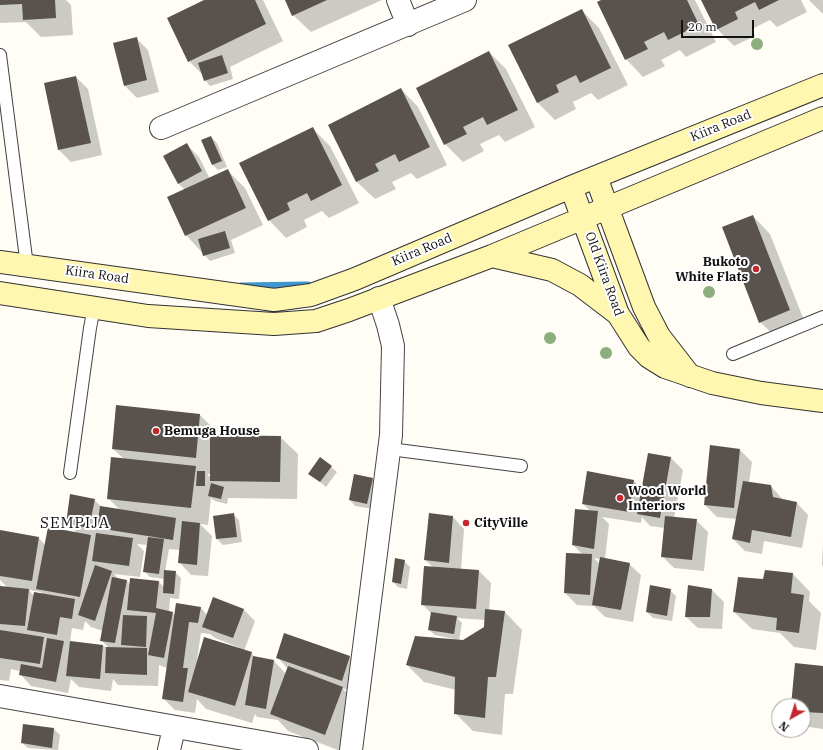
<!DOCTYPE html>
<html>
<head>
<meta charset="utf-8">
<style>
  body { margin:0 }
  #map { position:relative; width:823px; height:750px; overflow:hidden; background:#fffdf5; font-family:"IBM Plex Serif",serif }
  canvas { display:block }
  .north { position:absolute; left:771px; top:698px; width:40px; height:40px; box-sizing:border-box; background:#fff; border:1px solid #a0a0a0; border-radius:50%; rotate:219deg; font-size:11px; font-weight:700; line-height:16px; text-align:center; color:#111 }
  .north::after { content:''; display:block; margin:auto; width:14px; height:18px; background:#c4262e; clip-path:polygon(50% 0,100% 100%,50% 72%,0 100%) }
  .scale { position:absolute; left:681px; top:20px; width:73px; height:18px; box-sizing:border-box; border:2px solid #111; border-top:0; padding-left:5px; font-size:12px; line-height:14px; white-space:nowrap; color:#111; -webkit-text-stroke:3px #fff; paint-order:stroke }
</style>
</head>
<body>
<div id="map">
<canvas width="823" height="750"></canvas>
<div class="north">N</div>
<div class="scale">20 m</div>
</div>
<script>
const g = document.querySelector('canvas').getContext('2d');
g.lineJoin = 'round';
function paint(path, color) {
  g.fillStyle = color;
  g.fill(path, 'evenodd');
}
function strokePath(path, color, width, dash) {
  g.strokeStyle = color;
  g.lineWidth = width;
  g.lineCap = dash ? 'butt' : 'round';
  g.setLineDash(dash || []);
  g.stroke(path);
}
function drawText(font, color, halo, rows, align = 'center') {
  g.font = font + ' "IBM Plex Serif",serif';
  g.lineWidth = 4;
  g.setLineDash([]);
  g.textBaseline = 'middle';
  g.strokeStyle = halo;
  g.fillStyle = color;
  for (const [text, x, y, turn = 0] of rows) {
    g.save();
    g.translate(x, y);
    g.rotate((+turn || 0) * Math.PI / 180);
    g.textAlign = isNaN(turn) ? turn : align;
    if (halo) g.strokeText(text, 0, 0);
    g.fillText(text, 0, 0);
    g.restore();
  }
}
const shadow = new Path2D(`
  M0,0H66L71,5L73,35L41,37L26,22L0,23Z
  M207,0H263L283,41L230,67L233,79L210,86L205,80L203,75L189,61Z
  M286,0H382L311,32L293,15Z
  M603,0H695L716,42L686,57L680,50L661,60L665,66L643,77L626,59Z
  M702,0H801L807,12L777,27L770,20L752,29L755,36L734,46L717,29Z
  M809,0H823V14Z
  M581,10L599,28L628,85L598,100L591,93L573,102L576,109L555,120L537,102Z
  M136,38L148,50L159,92L137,98L125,86Z
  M489,52L506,69L535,127L505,142L499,135L480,144L484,151L463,162L445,144Z
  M76,77L88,89L102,155L71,162L59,150Z
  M401,89L418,107L447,165L417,179L411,173L392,182L396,189L375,199L357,182L329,125Z
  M312,128L330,146L359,203L329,218L322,211L304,220L307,227L286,238L269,220Z
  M211,137L217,143L227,167L218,170L213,165Z
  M187,145L199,157L210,179L228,171L245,188L263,225L231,240L235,253L210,261L186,235L185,190L178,183Z
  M753,216L770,234L807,328L778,339L760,322Z
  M117,406L200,415L217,432V436L280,437L298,454L297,499L228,498L227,504L215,501L211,498L208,525L200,524L212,536L208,576L191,575L180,563L181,550L169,549L165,572H175L181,578L179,599L170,598L169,612L175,615L200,607L207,615L243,609L255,621L244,651L251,653L256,658L274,661L286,674L288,669L277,657L285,634L350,657L362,669L354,692L342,688L360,706L343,750H338L288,731L278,720L257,717L255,714L252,723L206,709L197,699L195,713L175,710L163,698L167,668L159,665L158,686L118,685L113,679L111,691L79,687L71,679L68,693L31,686L20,674V671L11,669L9,681L0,680V583L1,587L8,588L0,580V535L39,538L45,545L77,533L67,523L94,500L102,507L120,510L108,498L124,459L113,449ZM207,474H211V478ZM137,544L148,545L144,571L150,577L164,579V587L159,582L131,585L127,581L119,579L114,574L140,577L144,551ZM29,590L41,592L44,595L34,596ZM85,621L91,627L103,631L101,640L109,648L103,646L70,642L72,628L83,630ZM201,633L210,634L215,638L240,648L239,649L197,660Z
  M740,450L752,462L749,483L771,486L783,500L797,503L808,515L802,548L764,541L762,554L745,551L733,539L737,519L717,517L705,505Z
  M671,458L683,470L674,518L696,520L708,532L704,571L674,568L662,556L665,528L650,526L642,517L641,523L602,517L609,524L605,559L629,564L641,575L633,622L605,617L594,606L577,605L565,593L583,555L573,545L591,512L583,504L634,481L643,490ZM594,558L600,559V564Z
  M331,467L337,472L326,487L309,473Z
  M372,479L378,485L373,509L355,506L350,500Z
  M233,514L239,520L242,542L223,545L217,539Z
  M453,517L464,529L461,570L479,571L491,583L489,610L505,612L522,630L513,694H505L502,735L473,731L455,713L456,690L424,682L407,665L454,640V639L435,635L429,630L432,614L422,604L433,567L425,560ZM457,618L485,620V628L464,641H459L462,623Z
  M823,542V566L822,565Z
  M404,561L410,567L407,589L398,587L393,582Z
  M793,574L810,592L809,601L821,613L816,650L794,647L780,633L752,629L734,612Z
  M670,590L676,596L672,621L653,618L647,612Z
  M712,590L724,602L722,629L698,628L686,617Z
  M823,667V729L809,727L803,721V706H792Z
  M24,725L54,729L60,735L58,750L28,748L22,743Z`);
const stream = new Path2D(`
  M241,286L308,285`);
const building = new Path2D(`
  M0,0H55L56,18L23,20L22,4L0,5Z
  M204,0H255L266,24L188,62L167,18Z
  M285,0H327L292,16Z
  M601,0H687L699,25L668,40L664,32L644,42L648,49L625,60L597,2Z
  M701,0H779L759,10L755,2L735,12L738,19L716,30Z
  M582,9L611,68L580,83L576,75L556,85L559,92L537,103L508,45Z
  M137,37L147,80L124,86L113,43Z
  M489,51L518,110L487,125L483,117L463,127L467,134L444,145L416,88Z
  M222,55L228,73L204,81L198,63Z
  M76,76L91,143L58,150L44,83Z
  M401,88L430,147L399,162L395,154L375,164L379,171L356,182L328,125Z
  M313,127L342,185L311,201L307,193L287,203L290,210L268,221L239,163Z
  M211,136L222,161L212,165L201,140Z
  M187,143L202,171L178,184L163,156Z
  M228,169L246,208L185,236L167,197Z
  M753,215L790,310L759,323L722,227Z
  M225,231L230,248L203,256L198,239Z
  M116,405L200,414L196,458L112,449Z
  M210,435L281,436L280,482L210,481Z
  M710,445L740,449L734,508L704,505Z
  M648,453L671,457L660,518L637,514Z
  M111,457L196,466L191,508L107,499Z
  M320,457L332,466L320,482L308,474Z
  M197,471H205V486H196Z
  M587,471L634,480L629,512L582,504Z
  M354,474L373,478L367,504L349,500Z
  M743,481L771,485L773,497L797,502L791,537L752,530L750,543L732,539Z
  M211,483L224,487L221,499L208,496Z
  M70,494L95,499L89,528L66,524Z
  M100,506L176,518L173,540L97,528Z
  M575,509L598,511L594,549L572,545Z
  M234,513L237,537L216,539L213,516Z
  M429,513L453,516L449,563L424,560Z
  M665,516L697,519L692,560L661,557Z
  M182,521L200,523L197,565L178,563Z
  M48,527L91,535L80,597L36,589Z
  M0,530L39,537L32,581L0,576Z
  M96,533L133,538L129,566L92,561Z
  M148,537L164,539L159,574L143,572Z
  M566,553L592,554L590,595L564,593Z
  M600,557L630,563L621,610L592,605Z
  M395,558L405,560L401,584L392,582Z
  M95,565L112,571L95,621L78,615Z
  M424,566L479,570L476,609L421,605Z
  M164,570L176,571L174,594L163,593Z
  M765,570L793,573L791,593L804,595L799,633L776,630L777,618L733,612L738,577L763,579Z
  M112,577L127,580L115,643L100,641Z
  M130,578L159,581L156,608L173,612L164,658L148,655L156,613L127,610Z
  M650,585L671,589L667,616L646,612Z
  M688,585L712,589L710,617H685Z
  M0,586L29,589L25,626L0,624Z
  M34,592L75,599L72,619L60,617L57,635L27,630Z
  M213,597L244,609L233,638L202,627Z
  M176,603L201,607L198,623L189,622L183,668H188L183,702L162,699Z
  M485,609L505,611L496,677H488L485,718L454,714L455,677L406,665L415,636L463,640L484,627Z
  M431,612L457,616L454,634L428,630Z
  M123,615L147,616L146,647L121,645Z
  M0,630L44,637L40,664L0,658Z
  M284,633L350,656L342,681L276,658Z
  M204,637L252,652L235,706L188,692Z
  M47,638L64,641L56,682L19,675L21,664L42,668Z
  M70,641L103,645L100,679L66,676Z
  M106,647L147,648V675L105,673Z
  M253,656L274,660L266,709L245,705Z
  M795,663L823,666V713L803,712V706H791Z
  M288,666L343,687L325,735L270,714Z
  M23,724L54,728L52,748L21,743Z`);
const lane = new Path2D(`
  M0,55L27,266
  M733,354L823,317
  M390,449L521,466
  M70,473L90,328L94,308`);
const street = new Path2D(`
  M398,0L408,25
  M161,128L465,0
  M0,696L307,750
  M169,750L174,728
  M351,750L391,435L393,346L388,325L379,298`);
const secondary = new Path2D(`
  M596,177L644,307L659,336L690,376
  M571,187L618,314L639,347L649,357L665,367L712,383L761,393L823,401
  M492,256L552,270L580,285L618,314
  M0,262L274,300L311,295L355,279L571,187L823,85
  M0,293L148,316L274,324L316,321L349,310L492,256L823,118`);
const trees = [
  [757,44],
  [709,292],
  [550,338],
  [606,353]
];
const markers = [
  [756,269,4,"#c4262e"],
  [156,431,4,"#c4262e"],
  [620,498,4,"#c4262e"],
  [466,523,4,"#c4262e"]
];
const streetNames = [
  ["Kiira Road",721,126,-22],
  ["Kiira Road",422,250,-23],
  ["Old Kiira Road",604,274,70],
  ["Kiira Road",97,275,8]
];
const poiNames = [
  ["Bukoto",748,262,"right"],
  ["White Flats",748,277,"right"],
  ["Bemuga House",164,431],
  ["Wood World",628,491],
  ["Interiors",628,506],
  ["CityVille",474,523]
];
const quarterNames = [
  ["SEMPIJA",75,524]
];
paint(shadow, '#0003');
strokePath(stream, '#3f96cf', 7);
paint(building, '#5a524d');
strokePath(lane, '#444', 14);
strokePath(street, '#444', 24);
strokePath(secondary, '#333', 24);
strokePath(lane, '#fff', 12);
strokePath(street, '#fff', 22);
strokePath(secondary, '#fff6b0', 22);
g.fillStyle = '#8dad7f';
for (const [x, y] of trees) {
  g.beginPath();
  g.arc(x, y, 6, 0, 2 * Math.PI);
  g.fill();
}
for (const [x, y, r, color] of markers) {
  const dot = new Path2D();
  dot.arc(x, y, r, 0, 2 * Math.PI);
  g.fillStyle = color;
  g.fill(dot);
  strokePath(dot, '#fff', 1.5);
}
drawText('13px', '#111', '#fff', streetNames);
drawText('bold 13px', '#111', '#fff', poiNames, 'left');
g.letterSpacing = '1px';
drawText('15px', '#111', '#fff', quarterNames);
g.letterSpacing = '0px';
</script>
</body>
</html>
